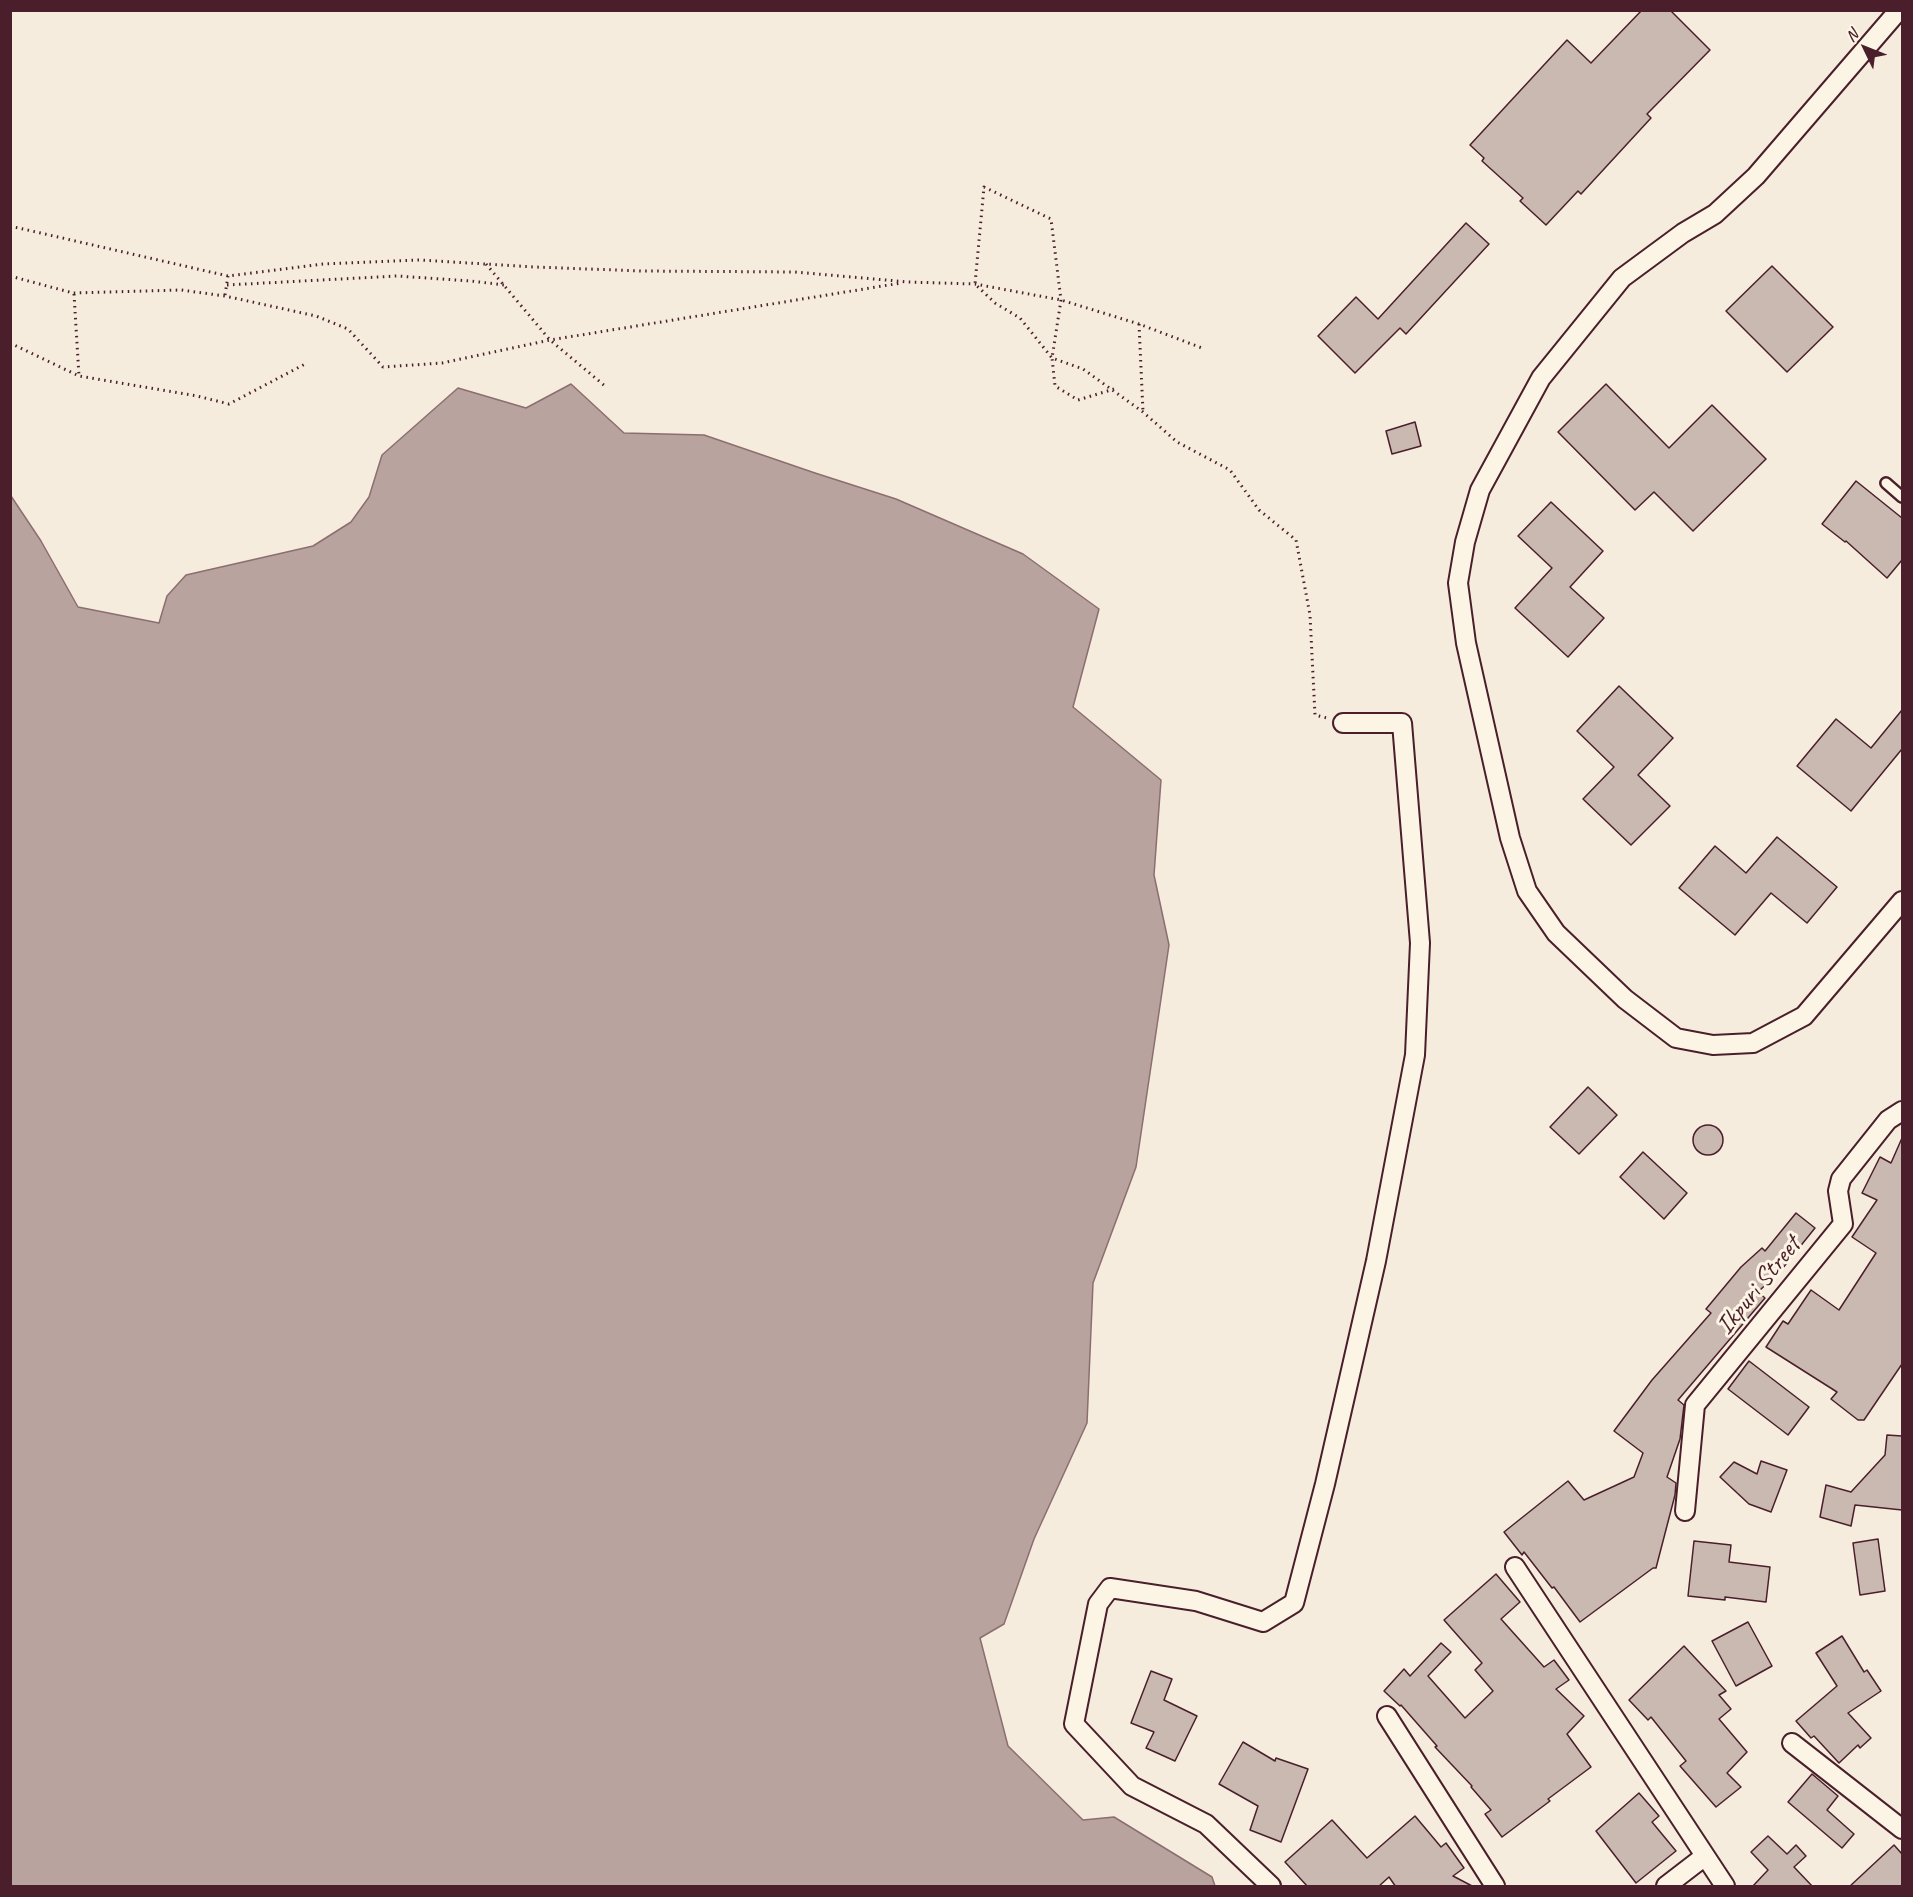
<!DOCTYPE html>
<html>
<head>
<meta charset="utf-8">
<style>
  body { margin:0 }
  #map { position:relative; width:1913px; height:1897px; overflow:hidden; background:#f5ecde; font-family:Caveat,sans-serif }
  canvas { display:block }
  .frame { position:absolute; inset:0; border:12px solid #4a1f2b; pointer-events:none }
  .north { position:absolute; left:1835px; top:18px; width:60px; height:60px; -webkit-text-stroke:4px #fcf5e5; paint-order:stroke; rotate:313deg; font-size:16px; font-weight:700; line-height:24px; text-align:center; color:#4a1f2b }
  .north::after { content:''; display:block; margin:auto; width:21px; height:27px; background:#4a1f2b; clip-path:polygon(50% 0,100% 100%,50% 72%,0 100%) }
</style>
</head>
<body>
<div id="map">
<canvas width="1913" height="1897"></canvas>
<div class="frame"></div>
<div class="north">N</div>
</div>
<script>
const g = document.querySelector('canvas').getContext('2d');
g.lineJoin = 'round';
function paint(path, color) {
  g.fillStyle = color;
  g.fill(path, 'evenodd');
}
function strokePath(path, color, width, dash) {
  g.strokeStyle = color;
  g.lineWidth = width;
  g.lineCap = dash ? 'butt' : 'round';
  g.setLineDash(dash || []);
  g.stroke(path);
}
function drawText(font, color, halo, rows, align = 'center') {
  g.font = font + ' Caveat,sans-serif';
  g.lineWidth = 6;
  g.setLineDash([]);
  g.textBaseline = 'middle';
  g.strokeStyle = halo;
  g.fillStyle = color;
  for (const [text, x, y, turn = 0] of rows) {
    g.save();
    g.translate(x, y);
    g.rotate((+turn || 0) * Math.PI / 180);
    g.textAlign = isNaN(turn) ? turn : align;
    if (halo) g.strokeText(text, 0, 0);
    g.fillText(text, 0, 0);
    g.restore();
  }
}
const water = new Path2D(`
  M571,384L624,433L704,435L815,473L896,499L1023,554L1099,609L1073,707L1161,780L1154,875L1169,945L1136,1167L1093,1283L1087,1423L1034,1539L1004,1624L980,1638L1008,1746L1083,1820L1114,1817L1212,1877L1215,1886H11V496L41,541L78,607L159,623L167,596L186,575L313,546L351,522L369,497L382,455L458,388L526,408Z`);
const building = new Path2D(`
  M1642,10H1670L1710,50L1647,114L1651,118L1581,194L1578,191L1546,225L1520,201L1523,198L1482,161L1484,158L1470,145L1567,40L1591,63Z
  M1466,223L1489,244L1406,334L1400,328L1355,373L1318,336L1356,297L1378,319Z
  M1772,266L1833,327L1787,372L1726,311Z
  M1606,384L1669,448L1712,405L1766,459L1693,531L1654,492L1635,510L1558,432Z
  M1415,422L1421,446L1392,454L1386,431Z
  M1856,481L1902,518V560L1887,578L1846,541L1845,542L1822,524Z
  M1551,502L1603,551L1570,587L1604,618L1568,657L1515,608L1552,568L1518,536Z
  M1619,686L1673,738L1638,775L1670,806L1631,845L1583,799L1614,767L1577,731Z
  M1902,710V749L1851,811L1797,766L1836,719L1871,748Z
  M1777,837L1837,887L1807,923L1771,893L1735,935L1679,888L1715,846L1746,873Z
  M1588,1087L1617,1115L1579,1154L1550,1127Z
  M1693 1140a15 15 0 1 1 30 0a15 15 0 1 1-30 0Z
  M1902,1138V1364L1864,1420H1858L1831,1399L1837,1392L1766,1347L1783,1321L1788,1324L1811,1290L1839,1310L1876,1253L1852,1237L1877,1200L1862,1193L1880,1157L1891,1163Z
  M1643,1152L1687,1193L1664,1219L1620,1177Z
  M1796,1213L1815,1228L1782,1269L1758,1292L1765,1298L1678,1400L1684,1405L1680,1439L1667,1477L1676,1483L1675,1495L1656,1568H1653L1580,1622L1554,1587L1552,1588L1524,1552L1522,1555L1504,1532L1568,1481L1584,1500L1634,1477L1643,1453L1614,1431L1652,1380L1711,1313L1706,1309L1741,1267L1762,1248L1765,1251Z
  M1749,1361L1809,1407L1788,1435L1728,1389Z
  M1887,1435L1902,1436V1510L1855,1505L1851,1526L1820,1517L1826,1485L1851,1492L1885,1455Z
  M1761,1461L1787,1470L1771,1512L1749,1504L1720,1477L1734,1462L1757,1474Z
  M1878,1539L1885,1591L1860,1595L1853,1543Z
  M1694,1541L1731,1545L1729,1562L1770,1567L1766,1602L1725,1597V1600L1688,1596Z
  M1496,1574L1520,1602L1501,1619L1544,1667L1554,1660L1569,1680L1556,1689L1584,1716L1567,1734L1591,1767L1548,1799L1550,1801L1502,1837L1485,1814L1491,1810L1471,1787L1472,1786L1435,1747L1437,1746L1401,1705L1400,1706L1384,1691L1404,1669L1410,1676L1441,1643L1451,1652L1428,1676L1465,1718L1493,1691L1475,1670L1482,1663L1444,1620Z
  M1748,1622L1772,1666L1736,1686L1712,1641Z
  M1842,1636L1864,1672L1867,1670L1881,1691L1848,1713L1871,1738L1860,1748L1858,1745L1839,1763L1814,1736L1811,1738L1796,1721L1837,1686L1816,1653Z
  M1684,1646L1726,1691L1719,1695L1731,1709L1719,1719L1747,1752L1727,1773L1741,1787L1716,1807L1680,1766L1686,1761L1651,1717L1648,1720L1629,1700Z
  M1151,1671L1172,1679L1164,1700L1197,1716L1175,1761L1146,1748L1154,1732L1131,1723Z
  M1243,1742L1275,1761L1276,1758L1308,1769L1281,1842L1250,1830L1258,1806L1219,1784Z
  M1812,1774L1838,1796L1827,1810L1854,1834L1842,1848L1788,1802Z
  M1639,1793L1659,1816L1652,1822L1676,1851L1636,1883L1596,1831Z
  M1415,1816L1441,1847L1446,1843L1464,1868L1453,1876L1474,1887H1396L1389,1877L1378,1887H1308L1285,1862L1332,1820L1367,1858Z
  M1768,1836L1787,1854L1796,1845L1806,1856L1794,1867L1813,1887H1752L1768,1870L1751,1852Z
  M1894,1845L1902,1854V1887H1849Z`);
const path = new Path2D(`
  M10,226L228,276L323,264L420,260L534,267L642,271L795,272L908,282L975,284L1061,300L1139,324L1202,348
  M486,264L550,340L605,386
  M10,276L73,293L181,290L225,296L316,316L348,329L383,367L442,363L550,340L901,283
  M227,285L397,276L471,281L504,285
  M74,294L79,376
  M225,295L228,276
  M1139,324L1143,412
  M10,343L79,376L197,396L229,404L307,363
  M1114,389L1078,400L1055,386L1052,358L1061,300L1051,219L984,187L975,284L995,303L1020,318L1052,358L1083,369L1143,412L1177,442L1230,470L1259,510L1296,540L1310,615L1315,715L1327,718`);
const lane = new Path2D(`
  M1886,483L1902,497`);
const street = new Path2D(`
  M1899,10L1756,176L1715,214L1683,233L1622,278L1541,378L1480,490L1465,542L1458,583L1466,643L1510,838L1527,891L1556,933L1625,999L1676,1038L1713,1045L1753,1043L1804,1016L1902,901
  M1685,1511L1695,1405L1843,1224L1838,1191L1841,1179L1888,1120L1902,1111
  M1515,1567L1725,1886
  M1387,1716L1495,1886
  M1792,1743L1902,1829
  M1271,1886L1206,1824L1132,1786L1074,1724L1098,1604L1110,1588L1196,1601L1263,1622L1294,1603L1325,1484L1376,1261L1415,1055L1420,943L1402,723H1343
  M1666,1886L1705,1856`);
const streetNames = [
  ["Ikpuri Street",1759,1286,-51]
];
paint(water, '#b8a39e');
strokePath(water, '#8c6e70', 1.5);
paint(building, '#cab9b1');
strokePath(building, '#4a1f2b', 1.5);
strokePath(lane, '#4a1f2b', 14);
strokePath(street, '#4a1f2b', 22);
strokePath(path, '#4a1f2b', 3, [1.5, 4.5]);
strokePath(lane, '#fcf5e5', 9);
strokePath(street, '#fcf5e5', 18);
drawText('26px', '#4a1f2b', '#fcf5e5', streetNames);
</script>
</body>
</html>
